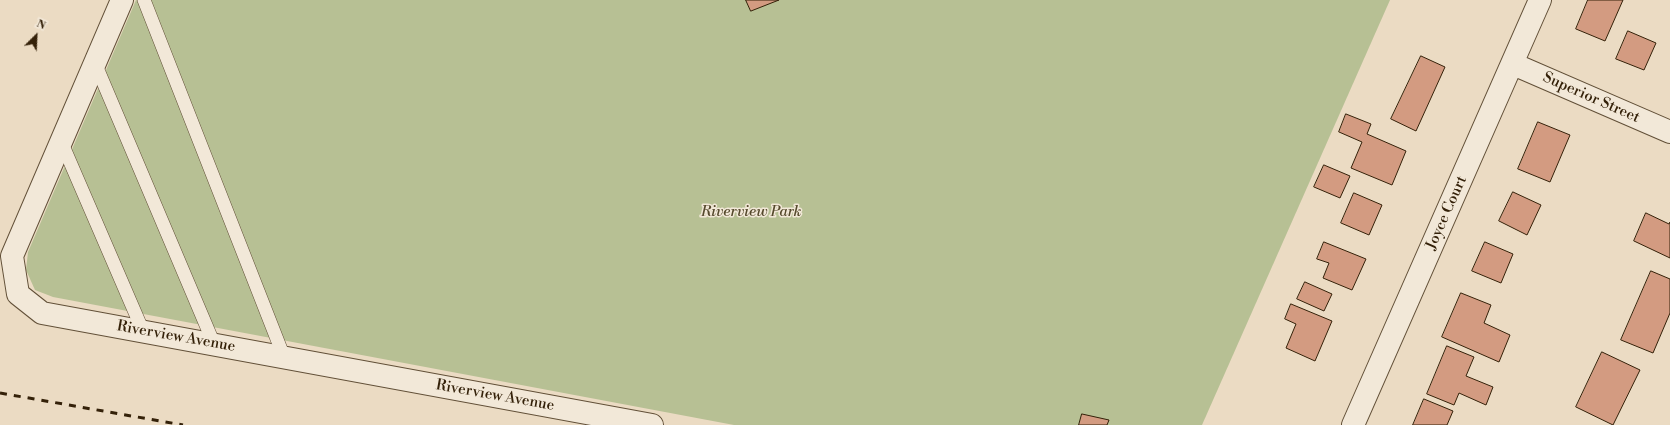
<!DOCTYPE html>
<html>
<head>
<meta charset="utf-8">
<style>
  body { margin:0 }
  #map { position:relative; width:1670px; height:425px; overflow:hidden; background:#ebdbc3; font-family:"Libre Bodoni",serif }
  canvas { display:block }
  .north { position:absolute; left:16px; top:16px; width:40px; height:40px; -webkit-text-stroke:3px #f2e8d8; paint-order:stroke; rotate:24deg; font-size:11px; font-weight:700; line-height:16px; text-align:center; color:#342109 }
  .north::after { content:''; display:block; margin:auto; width:14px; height:18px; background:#342109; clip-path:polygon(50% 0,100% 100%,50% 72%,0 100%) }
</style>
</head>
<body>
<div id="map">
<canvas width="1670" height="425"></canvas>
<div class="north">N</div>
</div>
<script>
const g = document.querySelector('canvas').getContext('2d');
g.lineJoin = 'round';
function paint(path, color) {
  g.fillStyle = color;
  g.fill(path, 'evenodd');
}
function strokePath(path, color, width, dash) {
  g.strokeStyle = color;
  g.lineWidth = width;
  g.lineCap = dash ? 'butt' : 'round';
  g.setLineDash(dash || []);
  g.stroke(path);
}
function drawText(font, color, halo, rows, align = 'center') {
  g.font = font + ' "Libre Bodoni",serif';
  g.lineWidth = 3;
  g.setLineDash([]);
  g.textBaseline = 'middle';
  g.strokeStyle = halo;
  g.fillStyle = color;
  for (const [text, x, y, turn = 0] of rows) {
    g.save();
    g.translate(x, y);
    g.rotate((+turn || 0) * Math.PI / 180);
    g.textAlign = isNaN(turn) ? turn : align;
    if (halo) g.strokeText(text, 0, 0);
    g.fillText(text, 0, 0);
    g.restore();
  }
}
const green = new Path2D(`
  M136,0H1390L1202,425H734L53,297L35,290L26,270L28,252Z`);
const building = new Path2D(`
  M746,0H779L751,11Z
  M1588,0H1623L1605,41L1576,29Z
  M1628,31L1656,43L1644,70L1616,59Z
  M1421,56L1445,67L1416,131L1391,119Z
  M1346,114L1371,124L1367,134L1406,151L1392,185L1351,168L1362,142L1339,132Z
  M1538,122L1570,135L1550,182L1518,169Z
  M1324,165L1350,176L1340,198L1314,187Z
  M1513,192L1541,205L1527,235L1499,221Z
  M1354,193L1382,205L1369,235L1341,223Z
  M1646,213L1669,224L1670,222V258L1634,241Z
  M1324,242L1366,259L1352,290L1323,278L1329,263L1317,259Z
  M1485,242L1513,254L1501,283L1472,271Z
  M1651,271L1670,279V313L1653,353L1621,340Z
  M1305,282L1332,294L1324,311L1297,299Z
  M1461,293L1491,305L1484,323L1510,335L1499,362L1442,337Z
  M1291,304L1332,321L1315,361L1286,348L1296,324L1285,319Z
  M1447,346L1474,357L1466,376L1493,387L1486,405L1459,393L1454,405L1427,394Z
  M1602,352L1640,370L1613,425L1576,407Z
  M1424,399L1453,411L1447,425H1413Z
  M1082,414L1109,420L1107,425H1079Z`);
const lane = new Path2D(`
  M144,0L284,357
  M95,63L214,344
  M61,141L143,331`);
const street = new Path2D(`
  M122,0L12,256L18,294L42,313L652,425
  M1513,64L1670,132
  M1353,425L1540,0`);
const rail = new Path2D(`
  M0,393L183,425`);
const streetNames = [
  ["Superior Street",1591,98,24],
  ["Joyce Court",1447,213,-66],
  ["Riverview Avenue",176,337,10],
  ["Riverview Avenue",495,396,10]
];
const parkNames = [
  ["Riverview Park",751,212]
];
paint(green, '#b7c094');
paint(building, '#d39b81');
strokePath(building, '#342109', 1);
strokePath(lane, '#625038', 14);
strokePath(street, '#625038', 24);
strokePath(lane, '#f2e8d8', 13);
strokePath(street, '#f2e8d8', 22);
strokePath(rail, '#342109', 3, [7, 7]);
drawText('15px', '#342109', '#f2e8d8', streetNames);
drawText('italic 15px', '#55492c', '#f2e8d8', parkNames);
</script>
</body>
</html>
